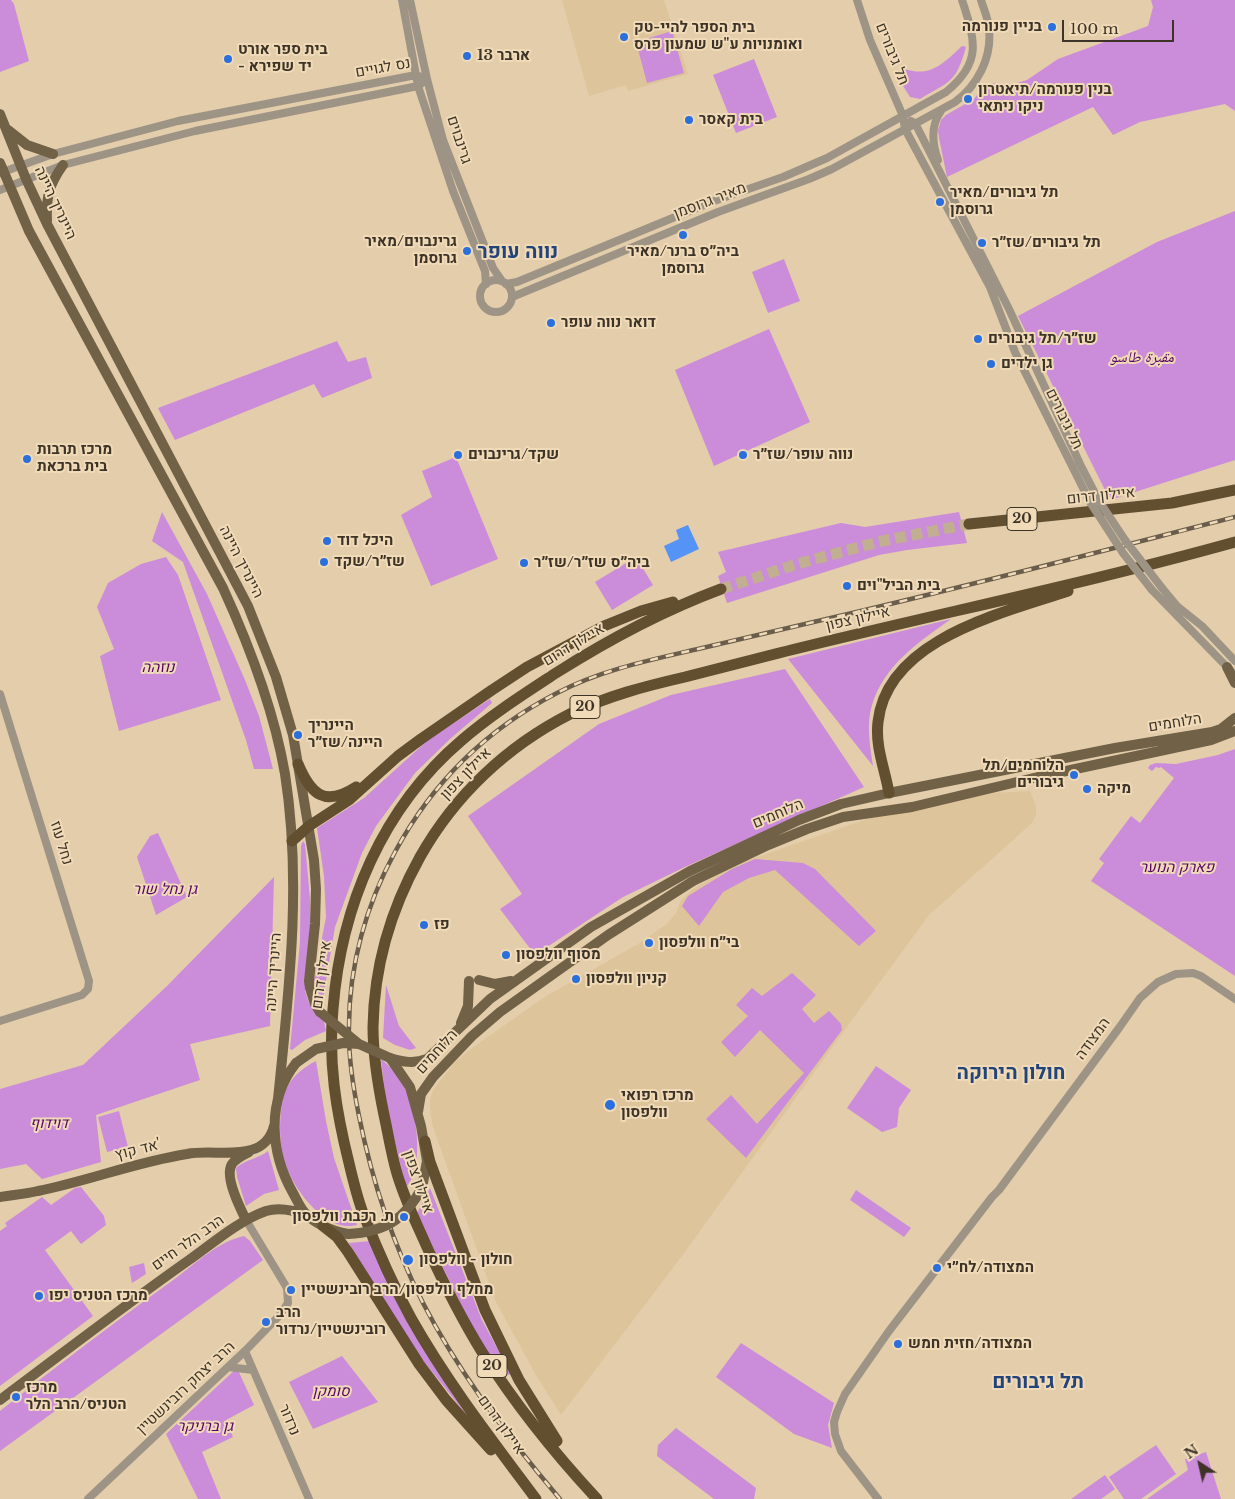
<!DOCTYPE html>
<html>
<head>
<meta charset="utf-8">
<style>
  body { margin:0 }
  #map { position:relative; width:1235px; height:1499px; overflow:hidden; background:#e3cdab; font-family:"Libre Baskerville",serif }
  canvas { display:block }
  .north { position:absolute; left:1175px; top:1439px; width:50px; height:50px; -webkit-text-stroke:4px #f0dab8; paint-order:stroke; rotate:325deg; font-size:14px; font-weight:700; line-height:20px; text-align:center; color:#3d3427 }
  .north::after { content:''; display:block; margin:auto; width:18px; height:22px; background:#3d3427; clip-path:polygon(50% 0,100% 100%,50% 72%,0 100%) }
  .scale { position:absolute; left:1062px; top:20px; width:112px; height:22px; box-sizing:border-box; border:2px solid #3d3427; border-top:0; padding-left:6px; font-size:15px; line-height:18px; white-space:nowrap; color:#3d3427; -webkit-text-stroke:4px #f0dab8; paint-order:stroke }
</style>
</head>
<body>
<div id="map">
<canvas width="1235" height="1499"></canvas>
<div class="north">N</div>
<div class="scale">100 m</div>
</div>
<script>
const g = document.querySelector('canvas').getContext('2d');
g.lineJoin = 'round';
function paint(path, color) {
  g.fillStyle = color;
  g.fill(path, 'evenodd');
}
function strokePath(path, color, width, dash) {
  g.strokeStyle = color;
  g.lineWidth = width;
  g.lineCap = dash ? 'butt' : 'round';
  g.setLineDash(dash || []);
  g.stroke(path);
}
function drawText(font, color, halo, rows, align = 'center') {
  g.font = font + ' "Libre Baskerville","Noto Naskh Arabic",Heebo,serif';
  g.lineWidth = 4;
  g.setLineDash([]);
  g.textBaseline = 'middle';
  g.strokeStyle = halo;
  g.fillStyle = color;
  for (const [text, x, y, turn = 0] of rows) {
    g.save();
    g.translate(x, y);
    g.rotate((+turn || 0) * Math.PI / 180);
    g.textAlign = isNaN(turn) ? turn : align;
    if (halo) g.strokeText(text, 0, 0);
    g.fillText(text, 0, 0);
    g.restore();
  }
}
const built = new Path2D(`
  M562,0H664L688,74L628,91L626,85L589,96Z
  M1030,791L1036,807V816L1031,824L929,915L849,1024L682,1256L561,1415L537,1377L495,1300L433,1127L430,1110V1100L433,1090L454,1063L468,1051L543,998L638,944L667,924L676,913L681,900L693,889L734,865L873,817L993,793Z`);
const green = new Path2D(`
  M0,0H11L14,4L29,61L0,72Z
  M1151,0H1235V111L1225,104L1140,122L1113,135L1093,107L947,177L939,138L938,130L941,120L946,115L974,99L985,85L991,83L1014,84L1027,80L1058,59L1148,26L1153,7Z
  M672,31L684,73L647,83L636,42Z
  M962,46L966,47C956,83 950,81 920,99L910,97L895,73L903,68C929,79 944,63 962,46Z
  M754,59L777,117L736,133L713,75Z
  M1235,211V460L1110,500L1018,316L1157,242Z
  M784,259L800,301L768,313L752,272Z
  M769,329L810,422L714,466L675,370Z
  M337,341L348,362L366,357L372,378L322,398L314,384L175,440L158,408Z
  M456,457L498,559L431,586L401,515L432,497L422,471Z
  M162,512L207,594L245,680L259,716L273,769H254L246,740L183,562L152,541Z
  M959,512L967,543L907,550L879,555L727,603L718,576L726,572L718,552L841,523L865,527Z
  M166,557L178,575L221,700L119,731L100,656L114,649L97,607L108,583L141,564Z
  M636,557L653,585L612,610L595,582Z
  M951,619C919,642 884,665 872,705C866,724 870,746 873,766L788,659Z
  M785,669L864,787L687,866L623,897L535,955L500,909L522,894L468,816L599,724L671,695Z
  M490,699L492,703L450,739L415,773L376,826L362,853L335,927L322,1004L314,980L326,917L324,876L317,828L364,798L427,741Z
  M1235,749V976L1091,881L1104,863L1099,859L1131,816L1140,823L1174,778L1161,767L1159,768L1156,767L1152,771L1148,768L1150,765L1156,763L1176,764L1218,755Z
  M158,833L187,897L156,915L137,857L150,836Z
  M303,841L305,844L310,899V927L305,991L309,1003L324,1021L326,1031L305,1040L292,1050L290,1049L300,942L301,846Z
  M755,859L803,863L815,869L876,931L859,946L775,870L749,878L723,892L699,926L682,906L688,896L732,869Z
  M274,877L270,1026L190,1044L200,1080L96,1115L101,1162L42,1179L26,1164L0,1169V1089L83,1065L167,986Z
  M792,973L816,995L802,1009L814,1023L829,1011L841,1024L842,1030L746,1158L706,1119L731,1095L757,1124L804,1073L760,1030L735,1057L721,1042L748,1016L736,1005L752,988L762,996Z
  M386,985L399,1026L416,1048L410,1050L395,1045L383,1038Z
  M381,1059C391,1067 400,1077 406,1089C416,1111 421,1151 414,1174C412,1179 409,1183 406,1188L386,1103Z
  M316,1061L326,1121L334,1158L357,1225C353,1226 349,1226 345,1226C320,1223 293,1188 286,1165C280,1148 279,1129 281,1112C282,1103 283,1094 288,1086C294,1075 304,1067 316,1061Z
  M876,1066L911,1090L899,1108L897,1127L882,1132L847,1108Z
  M119,1111L128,1147L107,1152L98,1117Z
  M268,1151L279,1190L264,1194L246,1206L237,1177L236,1168C246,1159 258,1159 268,1151Z
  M81,1187L104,1216L106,1225L81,1244L71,1231L45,1250L93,1316L0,1386V1231L7,1226L5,1223L42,1197L51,1205L75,1188Z
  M430,1188L482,1320L511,1374L504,1376L478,1339L430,1241L415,1217Z
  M856,1190L911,1228L904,1237L850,1200Z
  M244,1236L250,1241L263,1260L0,1451V1411C58,1365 116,1321 176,1278C196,1263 219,1241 244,1236Z
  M371,1241L492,1447L414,1349L349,1243Z
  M144,1263L146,1274L132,1283L129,1267Z
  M741,1343L834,1403L828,1425L832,1448L794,1434L716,1377Z
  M342,1356L378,1402L313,1429L289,1382Z
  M237,1368L254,1405L226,1420L233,1437L202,1452L221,1499H198L166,1434Z
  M676,1428L756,1488L754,1499H714L657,1456L658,1445Z
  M1156,1445L1176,1474L1141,1499H1124L1109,1477Z
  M1206,1452L1221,1499H1147L1188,1470L1185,1459Z
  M1105,1475L1115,1489L1101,1499H1071Z`);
const water = new Path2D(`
  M688,525L699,549L671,562L664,546L679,539L676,530Z`);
const highwayTunnel = new Path2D(`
  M721,589L797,564L882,541L969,524`);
const minor = new Path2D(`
  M402,0L418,86L453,191L485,271L486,284
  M410,0L427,79L443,140L493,268L502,281
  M857,0L870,40L903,116L905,129L990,287L1015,352L1090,502
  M911,121L915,123L1009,309L1080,464L1099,501
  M938,160C932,143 930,126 941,111
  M0,173L53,154L178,121L416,75L427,79
  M0,190L63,165L195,131L418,86L427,79
  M480 296a16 16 0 1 1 32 0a16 16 0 1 1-32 0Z
  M506,284L517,282L714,201L783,177L827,158L946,92C983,62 975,40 962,0
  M512,297L718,212L809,179L832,169L955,102C977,86 992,58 989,30C989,20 984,10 981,0
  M1162,588L1177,606L1202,626L1235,661
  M1152,590L1231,671
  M0,694L89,981L88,989L82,995L0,1021
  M245,1351L309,1499
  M228,1367L253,1370
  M88,1499L245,1351L279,1316L288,1303L287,1288L246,1220
  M878,1499L841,1451L835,1434L834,1422L837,1412L845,1394L889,1331L992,1197L999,1190L1119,1028L1140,998L1158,982L1176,974L1193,973L1201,976L1235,999`);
const major = new Path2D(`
  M0,114L26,179L47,224L248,606L276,677L293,735L314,860L316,889L315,924L309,981L310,988L315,1004L320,1012
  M8,130L27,145L53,154
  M0,163L29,231L223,588C250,647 274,710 285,774C302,882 289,991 278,1099
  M47,221C46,196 49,185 63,165
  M1227,667L1235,683
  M479,980L495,984L511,981
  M461,1023L468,1006L469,981
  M390,1058C403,1062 414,1064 427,1059L490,999L591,927L690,871L799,820L841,804L889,793L1115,748L1212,732L1221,729L1235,718
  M390,1058L410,1087L421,1126L427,1161L422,1188
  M296,1063C266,1101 270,1152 293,1193C297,1200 301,1210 307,1215C318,1226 334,1231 348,1234
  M418,1112L421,1094L433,1077L472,1036L500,1012L608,935L671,895L693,881L768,845L807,829L843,817L912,807L1038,777L1211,740L1235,731
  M0,1197C13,1195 25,1194 38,1191C88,1181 136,1162 187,1154C206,1150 234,1156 251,1150C263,1147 271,1138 274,1126
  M246,1220C240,1208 224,1176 232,1164C236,1158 243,1155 249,1152
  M0,1400C63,1353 125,1305 189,1260C213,1243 238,1221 266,1211C279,1207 293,1210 306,1215`);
const highway = new Path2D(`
  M969,524L1172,503L1235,490
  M298,764C311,795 325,807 356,787
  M889,793C885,769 875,747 878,722C887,639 1003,613 1068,591
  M292,841L309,826L349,800L398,756L421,739L492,690L527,667L604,626L641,611L673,602
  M425,1141L430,1162L485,1310L519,1380L557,1441
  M323,1226L337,1237L348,1252L419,1364L446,1400L491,1450
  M536,1499C492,1440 447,1382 411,1318C393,1285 377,1249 363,1213C357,1197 353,1180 349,1163C336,1111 328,1062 333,1009C341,906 382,808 462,740C491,715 524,694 556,673C608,640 662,611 721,589
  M597,1499C557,1456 514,1402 482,1352C461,1318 443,1282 426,1245C415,1220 403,1196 396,1170C391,1152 388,1133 384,1115C378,1086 373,1056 373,1027C374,967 391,909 420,857C455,795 507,746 570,714C607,696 646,686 685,677C717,669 748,661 779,653C931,615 1084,584 1235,542`);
const rail = new Path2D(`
  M560,1499C509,1439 459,1373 423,1303C393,1244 372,1181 359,1116C353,1087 348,1056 349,1026C349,966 366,905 395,852C432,783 487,729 557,693C601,670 650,660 698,649C744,638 789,628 835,617C969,586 1102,551 1235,517`);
const minorBridge = new Path2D(`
  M1099,501L1125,540L1162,588
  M1090,502L1123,553L1152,590`);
const majorBridge = new Path2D(`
  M320,1012L359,1044
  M296,1063L316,1049L343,1043L359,1044L390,1058
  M348,1234C385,1232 404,1220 422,1188`);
const markers = [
  [1052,27,5,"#2a6fdc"],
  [624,37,5,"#2a6fdc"],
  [467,56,5,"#2a6fdc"],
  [228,59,5,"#2a6fdc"],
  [968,99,5,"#2a6fdc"],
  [689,120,5,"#2a6fdc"],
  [940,202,5,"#2a6fdc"],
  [683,235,5,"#2a6fdc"],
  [982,243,5,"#2a6fdc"],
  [467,251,5,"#2a6fdc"],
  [551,323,5,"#2a6fdc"],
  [978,339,5,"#2a6fdc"],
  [991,364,5,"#2a6fdc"],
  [458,455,5,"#2a6fdc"],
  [743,455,5,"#2a6fdc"],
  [27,459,5,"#2a6fdc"],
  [327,541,5,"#2a6fdc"],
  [324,562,5,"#2a6fdc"],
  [524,563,5,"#2a6fdc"],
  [847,586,5,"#2a6fdc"],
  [298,735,5,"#2a6fdc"],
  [1074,775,5,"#2a6fdc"],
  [1087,789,5,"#2a6fdc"],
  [424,925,5,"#2a6fdc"],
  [649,943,5,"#2a6fdc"],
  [506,955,5,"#2a6fdc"],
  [576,979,5,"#2a6fdc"],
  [610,1105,6,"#2a6fdc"],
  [404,1217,5,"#2a6fdc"],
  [408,1260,6,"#2a6fdc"],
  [937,1268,5,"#2a6fdc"],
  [291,1290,5,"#2a6fdc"],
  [39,1296,5,"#2a6fdc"],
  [266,1322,5,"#2a6fdc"],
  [898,1344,5,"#2a6fdc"],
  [16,1397,5,"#2a6fdc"]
];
const shields = [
  [1022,519,30],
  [585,707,30],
  [492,1366,30]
];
const shieldNames = [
  ["20",1022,519],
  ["20",585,707],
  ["20",492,1366]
];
const poiNames = [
  ["בניין פנורמה",1042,27,"right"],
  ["בית הספר להיי-טק",634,28],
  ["ואומנויות ע\"ש שמעון פרס",634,45],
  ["בית ספר אורט",238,50],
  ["- יד שפירא",238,67],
  ["ארבר 13",477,56],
  ["בנין פנורמה/תיאטרון",978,90],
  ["ניקו ניתאי",978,107],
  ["בית קאסר",699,120],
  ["תל גיבורים/מאיר",950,193],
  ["גרוסמן",950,210],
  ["גרינבוים/מאיר",457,242,"right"],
  ["גרוסמן",457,259,"right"],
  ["תל גיבורים/שז״ר",992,243],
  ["ביה״ס ברנר/מאיר",683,252,"center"],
  ["גרוסמן",683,269,"center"],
  ["דואר נווה עופר",561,323],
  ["שז״ר/תל גיבורים",988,339],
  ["גן ילדים",1001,364],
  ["מרכז תרבות",37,450],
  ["בית ברכאת",37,467],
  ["שקד/גרינבוים",468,455],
  ["נווה עופר/שז״ר",753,455],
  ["היכל דוד",337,541],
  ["שז״ר/שקד",334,562],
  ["ביה״ס שז״ר/שז״ר",534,563],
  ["בית הביל\"וים",857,586],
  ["היינריך",308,726],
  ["היינה/שז״ר",308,743],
  ["הלוחמים/תל",1064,766,"right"],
  ["גיבורים",1064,783,"right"],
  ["מיקה",1097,789],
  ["פז",434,925],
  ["בי״ח וולפסון",659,943],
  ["מסוף וולפסון",516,955],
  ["קניון וולפסון",586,979],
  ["מרכז רפואי",621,1096],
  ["וולפסון",621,1113],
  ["ת. רכבת וולפסון",394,1217,"right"],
  ["חולון - וולפסון",419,1260],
  ["המצודה/לח״י",947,1268],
  ["מחלף וולפסון/הרב רובינשטיין",301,1290],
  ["מרכז הטניס יפו",49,1296],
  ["הרב",276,1313],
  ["רובינשטיין/נרדור",276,1330],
  ["המצודה/חזית חמש",908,1344],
  ["מרכז",26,1388],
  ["הטניס/הרב הלר",26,1405]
];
const streetNames = [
  ["תל גיבורים",892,54,68],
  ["נס לגויים",383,68,-10],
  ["גרינבוים",459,140,72],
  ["מאיר גרוסמן",710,201,-21],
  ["היינריך היינה",55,203,65],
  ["תל גיבורים",1064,419,64],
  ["איילון דרום",1101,496,-6],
  ["היינריך היינה",241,562,63],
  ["איילון צפון",858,619,-13],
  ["איילון דרום",574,645,-31],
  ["הלוחמים",1175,723,-9],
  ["איילון צפון",466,774,-46],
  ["הלוחמים",778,814,-23],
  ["נחל עוז",61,843,73],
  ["היינריך היינה",274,972,-86],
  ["איילון דרום",322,975,-82],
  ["המצודה",1093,1039,-54],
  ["הלוחמים",437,1052,-48],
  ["אד קוץ'",138,1150,-14],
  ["איילון צפון",418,1182,71],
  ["הרב הלר חיים",188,1243,-35],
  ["הרב יצחק רובינשטיין",186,1388,-43],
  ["נרדור",289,1420,67],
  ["איילון דרום",501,1425,54]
];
const parkNames = [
  ["مقبرة طاسو",1142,358],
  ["נוזהה",158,668],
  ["פארק הנוער",1177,868],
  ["גן נחל שור",165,890],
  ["דוידוף",49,1124],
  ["סומקן",331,1392],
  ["גן ברניקר",205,1427]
];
const districtNames = [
  ["נווה עופר",518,252],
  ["חולון הירוקה",1011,1073],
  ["תל גיבורים",1038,1382]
];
paint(built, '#dec49b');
paint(green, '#cb8cda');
paint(water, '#5593f7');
strokePath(highwayTunnel, '#c2ae91', 11, [11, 5.5]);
strokePath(minor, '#9d9485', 8);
strokePath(major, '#716147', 10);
strokePath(highway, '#614f30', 11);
strokePath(rail, '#6a5d4b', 4.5);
strokePath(rail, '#f0dab8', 2.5, [8]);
strokePath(minorBridge, '#9d9485', 8);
strokePath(majorBridge, '#716147', 10);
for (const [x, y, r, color] of markers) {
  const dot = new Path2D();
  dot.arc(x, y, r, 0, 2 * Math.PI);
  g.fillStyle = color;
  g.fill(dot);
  strokePath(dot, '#f0dab8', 2);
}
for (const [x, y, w] of shields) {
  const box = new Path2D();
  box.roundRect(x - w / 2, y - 11.5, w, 23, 4);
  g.fillStyle = '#f0dab8';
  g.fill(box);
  strokePath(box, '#3d3427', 1);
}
drawText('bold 14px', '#3d3427', null, shieldNames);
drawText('bold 15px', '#3d3427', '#f0dab8', poiNames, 'left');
drawText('15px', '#3d3427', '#f0dab8', streetNames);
drawText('italic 15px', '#550566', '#f0dab8', parkNames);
drawText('bold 20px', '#22447a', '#f0dab8', districtNames);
</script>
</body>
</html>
